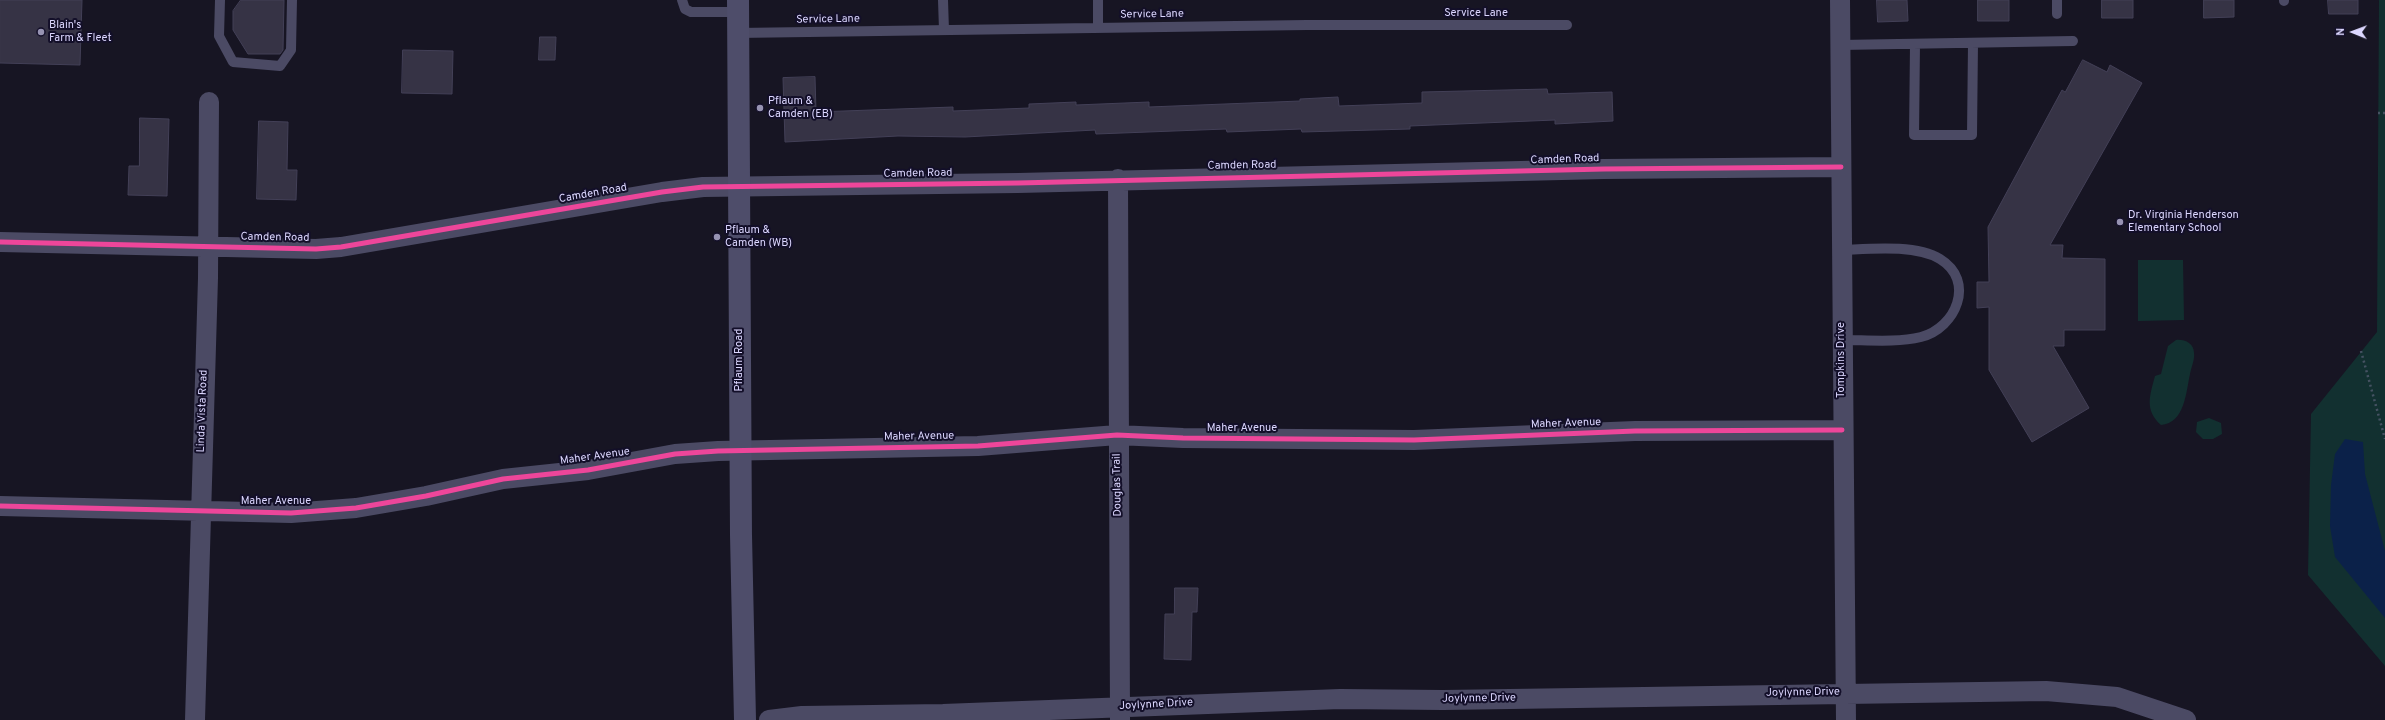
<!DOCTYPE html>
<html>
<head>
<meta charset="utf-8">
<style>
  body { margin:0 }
  #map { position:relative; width:2385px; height:720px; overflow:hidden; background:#171523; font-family:Overpass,sans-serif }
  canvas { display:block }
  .north { position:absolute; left:2333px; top:12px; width:40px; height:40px; -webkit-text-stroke:3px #130f29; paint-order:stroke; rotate:271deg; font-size:11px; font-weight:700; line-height:16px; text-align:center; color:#dcd7ff }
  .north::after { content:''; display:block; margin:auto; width:14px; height:18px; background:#dcd7ff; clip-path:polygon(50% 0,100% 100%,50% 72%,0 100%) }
</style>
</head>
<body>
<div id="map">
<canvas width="2385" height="720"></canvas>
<div class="north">N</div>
</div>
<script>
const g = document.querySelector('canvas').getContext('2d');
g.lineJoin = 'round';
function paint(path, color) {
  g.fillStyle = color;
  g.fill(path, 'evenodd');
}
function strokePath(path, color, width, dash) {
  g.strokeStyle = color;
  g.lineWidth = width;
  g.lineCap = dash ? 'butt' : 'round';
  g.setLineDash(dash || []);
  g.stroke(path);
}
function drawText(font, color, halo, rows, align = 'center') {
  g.font = font + ' Overpass,sans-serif';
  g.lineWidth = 4;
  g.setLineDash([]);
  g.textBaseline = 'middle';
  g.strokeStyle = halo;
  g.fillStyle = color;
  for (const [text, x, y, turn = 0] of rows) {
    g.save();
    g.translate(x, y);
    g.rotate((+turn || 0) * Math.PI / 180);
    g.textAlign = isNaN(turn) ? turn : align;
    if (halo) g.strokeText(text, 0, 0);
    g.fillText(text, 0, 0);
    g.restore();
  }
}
const green = new Path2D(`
  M2379,0H2385V666L2308,575L2311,414L2377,332Z
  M2138,260H2183L2184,320L2138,321Z
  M2176,340C2184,339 2194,343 2194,353C2195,359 2191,368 2190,374C2186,392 2185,423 2161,425C2144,410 2150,395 2155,376L2161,374L2168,346Z
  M2209,418L2221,423L2222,434L2213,439H2203L2196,432L2197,422Z`);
const water = new Path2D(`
  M2345,439L2363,442L2365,474L2385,551V618L2335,557L2330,526L2331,485L2335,454Z`);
const building = new Path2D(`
  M0,0H82L80,65L0,63Z
  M241,0H284L283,50L280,54H248L233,30V11Z
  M1877,0H1907L1908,21L1878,22Z
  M1978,0H2009V21H1978Z
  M2102,0H2133V18H2102Z
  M2204,0H2234V17L2204,18Z
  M2328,0H2358V14H2329Z
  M540,37H556L555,60H539Z
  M403,50L453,51L452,94L402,93Z
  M2083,60L2107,72L2110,65L2142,83L2050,245H2063L2062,258L2105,259V330H2064V346H2053L2089,408L2032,442L1989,370V307L1977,308V282H1989L1988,227L2062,90L2065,92Z
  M815,77L816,112L953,107V111L1029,108V104L1076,102V105L1149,102V107L1300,101V99L1338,97L1339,106L1422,103V92L1547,89L1548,94L1612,92L1613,121L1555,124V120L1410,126V129L1302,132L1301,129L1227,132L1226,129L1096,134L1095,130L965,137L898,136L785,142L783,78Z
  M140,118L169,119L167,196L128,195L129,166H139Z
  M259,121L288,122L287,170H297L296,200L257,199Z
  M1175,588H1198L1197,612H1192L1191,660L1164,659L1165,614H1174Z`);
const path = new Path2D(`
  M2378,113H2385
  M2361,351L2385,439`);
const lane = new Path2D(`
  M220,0L219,36L233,62L280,66L291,50L292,0
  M682,0L685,9L691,12H737
  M943,0L944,30
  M1098,0V28
  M2057,0V14
  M2284,0V1
  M737,33L1307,25H1567
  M1915,44L1914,135H1972L1973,43
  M1840,45L2073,41
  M1841,250C1869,249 1915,244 1940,259C1976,281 1956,328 1921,337C1896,343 1867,340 1842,340`);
const street = new Path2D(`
  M1840,0L1846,720
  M1118,179L1120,720
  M0,242L316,249L341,247L662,192L703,187L1018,183L1604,169L1841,167
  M0,506L291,513L356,508L426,496L503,479L588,470L675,454L718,451L978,446L1117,435L1183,438L1414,440L1635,431L1842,430
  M195,720L208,278L209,102
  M769,720L802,716L943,714L1340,699L1443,700L2046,691L2117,697L2186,720`);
const secondary = new Path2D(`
  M738,0L741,535L745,720`);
const cycleway = new Path2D(`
  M0,242L316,249L341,247L662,192L703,187L1018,183L1604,169L1841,167
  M0,506L291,513L356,508L426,496L503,479L588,470L675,454L718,451L978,446L1117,435L1183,438L1414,440L1635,431L1842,430`);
const markers = [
  [41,32,4,"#9793b2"],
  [760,108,4,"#9793b2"],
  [2120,222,4,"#9793b2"],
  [717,237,4,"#9793b2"]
];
const streetNames = [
  ["Service Lane",1476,14],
  ["Service Lane",1152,15,-1],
  ["Service Lane",828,20,-1],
  ["Camden Road",1565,160,-2],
  ["Camden Road",1242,166,-1],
  ["Camden Road",918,174,-1],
  ["Camden Road",593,194,-10],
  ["Camden Road",275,238,1],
  ["Pflaum Road",740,360,-90],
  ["Tompkins Drive",1842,360,-90],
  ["Linda Vista Road",203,411,-88],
  ["Maher Avenue",1566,424,-2],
  ["Maher Avenue",1242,429],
  ["Maher Avenue",919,437,-1],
  ["Maher Avenue",595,457,-8],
  ["Douglas Trail",1118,485,-91],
  ["Maher Avenue",276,502],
  ["Joylynne Drive",1803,693,-1],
  ["Joylynne Drive",1479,699,-1],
  ["Joylynne Drive",1156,705,-3]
];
const poiNames = [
  ["Blain's",49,26],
  ["Farm & Fleet",49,39],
  ["Pflaum &",768,102],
  ["Camden (EB)",768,115],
  ["Dr. Virginia Henderson",2128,216],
  ["Elementary School",2128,229],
  ["Pflaum &",725,231],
  ["Camden (WB)",725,244]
];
paint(green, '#123030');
paint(water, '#0b2149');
paint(building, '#363345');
strokePath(building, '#434057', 1);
strokePath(path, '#455262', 2.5, [2, 3]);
strokePath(lane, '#4b4a64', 10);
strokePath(street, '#4b4a64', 20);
strokePath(secondary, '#4e4d6a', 22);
strokePath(cycleway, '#ed469a', 5);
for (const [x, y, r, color] of markers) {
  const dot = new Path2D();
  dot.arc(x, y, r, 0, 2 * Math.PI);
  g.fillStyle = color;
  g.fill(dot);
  strokePath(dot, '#130f29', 1.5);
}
drawText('11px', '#dcd7ff', '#130f29', streetNames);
drawText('11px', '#dcd7ff', '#130f29', poiNames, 'left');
</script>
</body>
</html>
